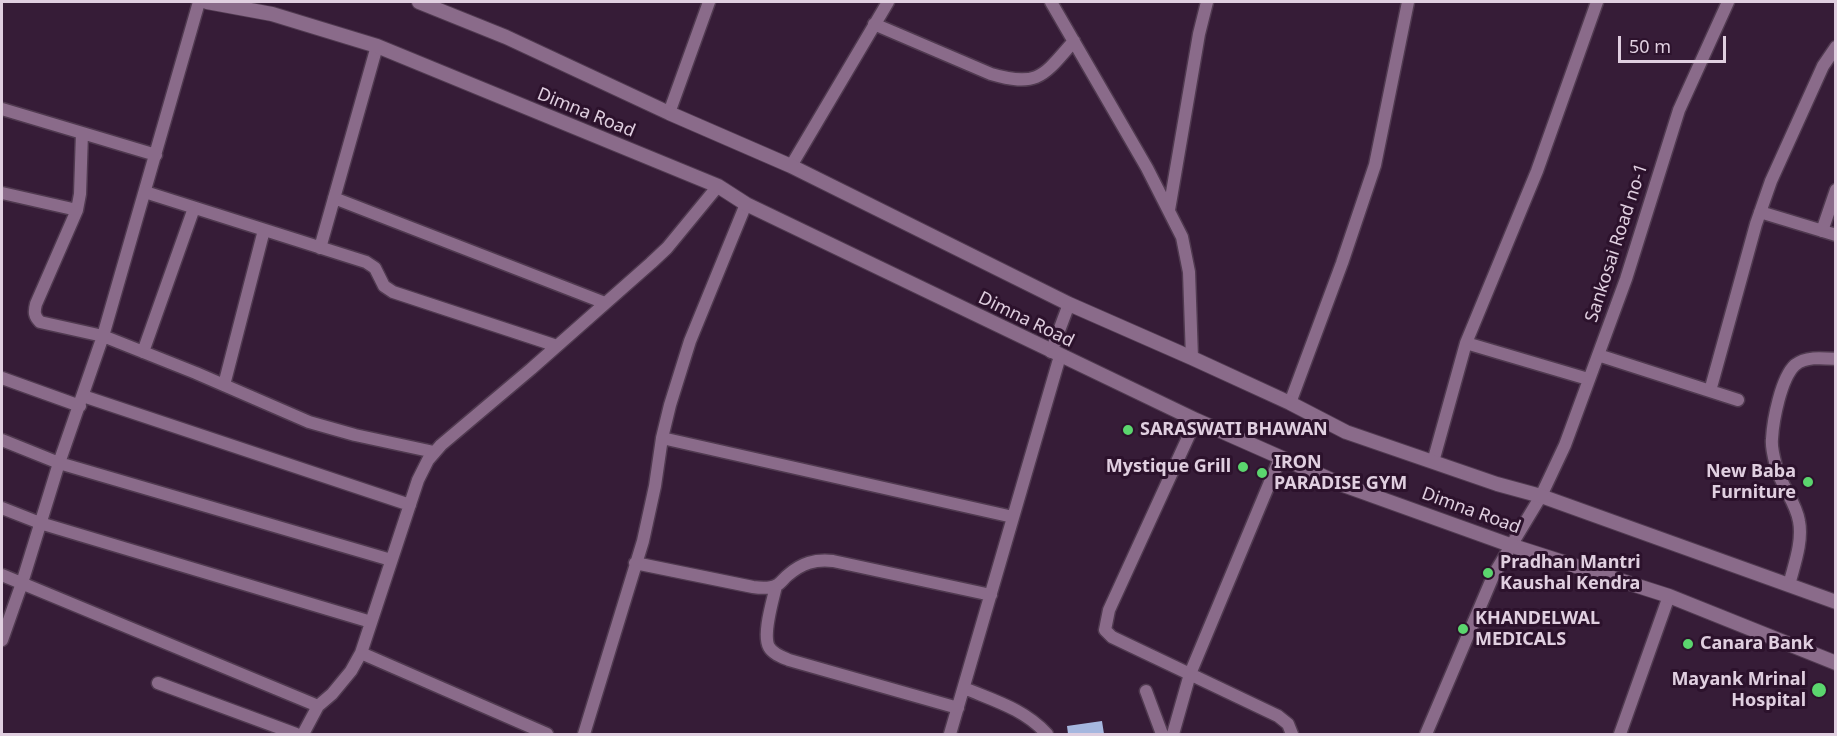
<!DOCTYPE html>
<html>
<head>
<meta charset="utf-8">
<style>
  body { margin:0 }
  #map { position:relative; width:1837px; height:736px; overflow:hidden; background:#361c37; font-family:"Noto Sans",sans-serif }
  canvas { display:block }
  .frame { position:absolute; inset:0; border:3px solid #e0cfe0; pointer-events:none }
  .scale { position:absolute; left:1618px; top:36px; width:108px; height:27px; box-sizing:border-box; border:3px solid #e0cfe0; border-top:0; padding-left:8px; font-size:18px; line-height:21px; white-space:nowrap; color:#e0cfe0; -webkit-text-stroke:4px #2c122c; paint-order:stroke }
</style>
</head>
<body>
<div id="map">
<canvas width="1837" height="736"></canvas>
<div class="frame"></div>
<div class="scale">50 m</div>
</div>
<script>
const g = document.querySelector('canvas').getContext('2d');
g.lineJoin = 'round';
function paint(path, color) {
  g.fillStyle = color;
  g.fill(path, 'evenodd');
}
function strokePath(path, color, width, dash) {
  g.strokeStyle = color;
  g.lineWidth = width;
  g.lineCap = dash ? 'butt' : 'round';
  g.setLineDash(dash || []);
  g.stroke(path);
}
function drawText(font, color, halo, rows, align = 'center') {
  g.font = font + ' "Noto Sans",sans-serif';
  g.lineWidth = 6;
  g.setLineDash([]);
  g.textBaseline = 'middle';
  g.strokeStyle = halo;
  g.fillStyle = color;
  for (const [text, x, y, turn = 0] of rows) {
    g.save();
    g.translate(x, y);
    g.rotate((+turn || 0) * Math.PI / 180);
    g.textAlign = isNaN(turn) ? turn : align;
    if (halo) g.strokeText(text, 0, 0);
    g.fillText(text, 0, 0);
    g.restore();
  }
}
const building = new Path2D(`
  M1102,721L1104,734H1068L1067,726Z`);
const minor = new Path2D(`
  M1051,2L1147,168L1182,237L1189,272L1192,358
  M874,24L991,74C1039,88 1044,75 1074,41
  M2,109L156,155
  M669,113L709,2
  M82,133L80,194L77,210L36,304C34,312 34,316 40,322L103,336L196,373L309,422L355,435L434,452
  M791,166L888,2
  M145,192L366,262L375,268L384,286L393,292L557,346
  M2,193L77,210
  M334,198L605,303
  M1169,210L1199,34L1207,2
  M1760,212L1836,235
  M1822,231L1836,190
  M320,248L377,46
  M1466,343L1588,379
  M143,352L194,208
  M1051,352L1069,304
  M1598,355L1738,400
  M2,378L80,406
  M224,385L264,230
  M1710,391L1756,224L1771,181L1823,66L1836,47
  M83,396L410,505
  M1290,403L1342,263L1375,165L1408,2
  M1196,420L1109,610L1105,630L1112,637L1278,716L1288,724L1292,734
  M662,438L1013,517
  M2,440L59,463L391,560
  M1433,462L1466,343L1537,171L1597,2
  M2,508L40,523L371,622
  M635,563L753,587C760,588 770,589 777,585C781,583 784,578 788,575C802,563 815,559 833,561L991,595
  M2,575L318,706
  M1789,585C1794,565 1803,542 1799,521C1796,502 1781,486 1776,466C1774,458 1771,447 1772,439C1773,420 1781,378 1795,365C1806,356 1823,358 1836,359
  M776,586C773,600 762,634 769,647C773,654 782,657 789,660L958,708
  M2,640L22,583L59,463L103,336L199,2
  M361,653L547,734
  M158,683L296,734
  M964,688C995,701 1024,709 1047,734
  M1146,691L1162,734
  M303,734L318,706L332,694L351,671L361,653L418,480L428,460L441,445L531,369L651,263L667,248L718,186
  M584,734L643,541L655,486L662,438L670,405L690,341L746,204
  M950,734L1060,356
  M1173,734L1190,674L1280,458
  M1426,734L1494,574L1541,496L1565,445L1626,279L1679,110L1728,2
  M1620,734L1669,596`);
const tertiary = new Path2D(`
  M207,2L272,14L377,46L718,186L746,204L1196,420L1343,485L1510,545L1669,596L1836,663
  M419,2L506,37L669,113L791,166L1069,304L1192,358L1290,403L1346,432L1497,484L1541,496L1836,602`);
const markers = [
  [1128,430,6,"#5bd56e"],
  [1243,467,6,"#5bd56e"],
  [1262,473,6,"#5bd56e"],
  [1808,482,6,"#5bd56e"],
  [1488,573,6,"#5bd56e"],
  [1463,629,6,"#5bd56e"],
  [1688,644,6,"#5bd56e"],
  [1819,690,8,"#5bd56e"]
];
const streetNames = [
  ["Dimna Road",586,113,22],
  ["Sankosai Road no-1",1617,243,-72],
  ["Dimna Road",1026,320,26],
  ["Dimna Road",1471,511,20]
];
const poiNames = [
  ["SARASWATI BHAWAN",1140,430],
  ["IRON",1274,463],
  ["PARADISE GYM",1274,484],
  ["Mystique Grill",1231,467,"right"],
  ["New Baba",1796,472,"right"],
  ["Furniture",1796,493,"right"],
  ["Pradhan Mantri",1500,563],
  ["Kaushal Kendra",1500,584],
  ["KHANDELWAL",1475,619],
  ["MEDICALS",1475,640],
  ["Canara Bank",1700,644],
  ["Mayank Mrinal",1806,680,"right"],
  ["Hospital",1806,701,"right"]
];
paint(building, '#a6b7df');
strokePath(minor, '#503a50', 15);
strokePath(tertiary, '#503a50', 16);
strokePath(minor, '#8a6b8a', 12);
strokePath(tertiary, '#8a6b8a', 14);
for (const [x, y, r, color] of markers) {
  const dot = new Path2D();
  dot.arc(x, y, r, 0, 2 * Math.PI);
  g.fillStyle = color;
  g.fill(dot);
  strokePath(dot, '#2c122c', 2);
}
drawText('18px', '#e0cfe0', '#2c122c', streetNames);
drawText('bold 18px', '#e0cfe0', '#2c122c', poiNames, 'left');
</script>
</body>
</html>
